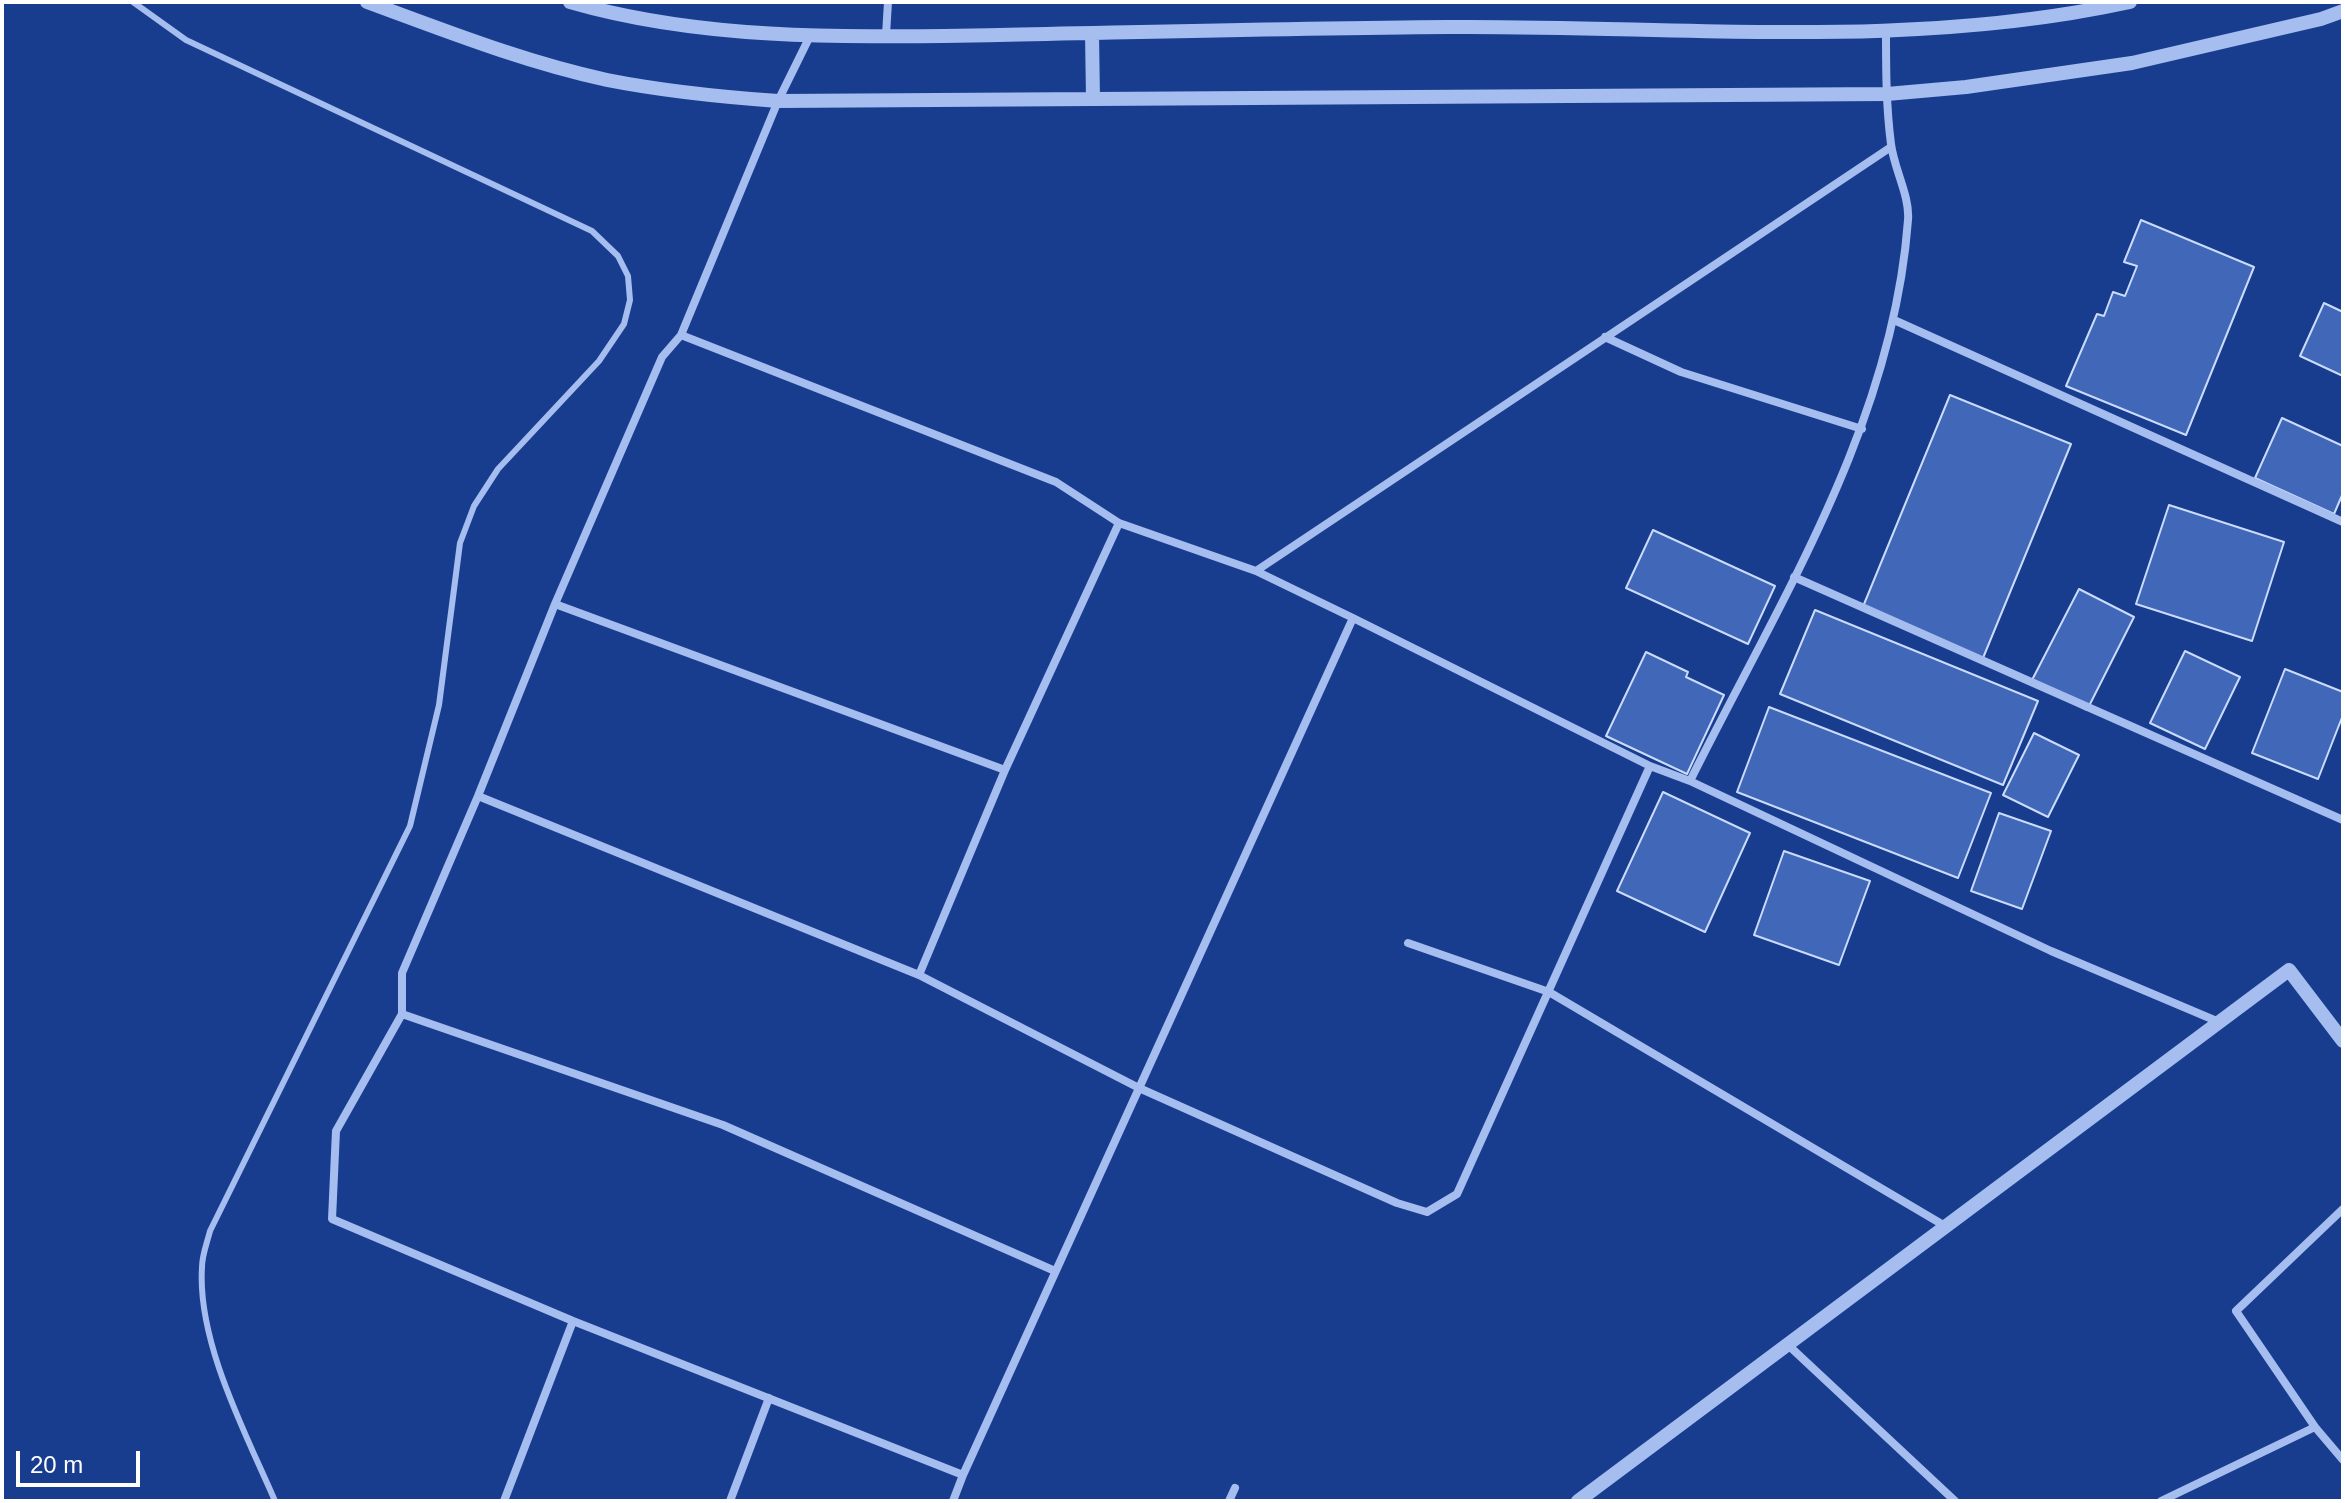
<!DOCTYPE html>
<html>
<head>
<meta charset="utf-8">
<style>
  body { margin:0 }
  #map { position:relative; width:2345px; height:1503px; overflow:hidden; background:#183d8f; font-family:Helvetica,sans-serif }
  canvas { display:block }
  .frame { position:absolute; inset:0; border:4px solid #fff; pointer-events:none }
  .scale { position:absolute; left:16px; top:1451px; width:124px; height:36px; box-sizing:border-box; border:4px solid #fff; border-top:0; padding-left:10px; font-size:24px; line-height:28px; white-space:nowrap; color:#fff; -webkit-text-stroke:6px #183d8f; paint-order:stroke }
</style>
</head>
<body>
<div id="map">
<canvas width="2345" height="1503"></canvas>
<div class="frame"></div>
<div class="scale">20 m</div>
</div>
<script>
const g = document.querySelector('canvas').getContext('2d');
g.lineJoin = 'round';
function paint(path, color) {
  g.fillStyle = color;
  g.fill(path, 'evenodd');
}
function strokePath(path, color, width, dash) {
  g.strokeStyle = color;
  g.lineWidth = width;
  g.lineCap = dash ? 'butt' : 'round';
  g.setLineDash(dash || []);
  g.stroke(path);
}
const building = new Path2D(`
  M2141,220L2254,267L2186,435L2066,386L2097,314L2104,316L2113,292L2125,296L2137,266L2124,262Z
  M2324,303L2343,312V376L2300,356Z
  M1950,395L2071,444L1983,658L1862,609Z
  M2282,418L2343,446V493L2334,514L2255,478Z
  M2169,505L2284,542L2252,641L2136,604Z
  M1653,530L1775,586L1748,644L1626,588Z
  M2079,589L2134,617L2087,710L2031,682Z
  M1815,610L2038,701L2003,785L1780,694Z
  M2185,651L2240,677L2205,749L2150,723Z
  M1646,652L1688,672L1686,677L1724,695L1687,774L1606,736Z
  M2285,669L2343,692V715L2318,779L2252,753Z
  M1769,707L1991,793L1958,878L1737,792Z
  M2034,733L2079,755L2048,817L2003,795Z
  M1663,792L1750,833L1705,932L1617,891Z
  M1999,813L2051,831L2022,909L1971,891Z
  M1784,851L1870,881L1839,965L1754,935Z`);
const service = new Path2D(`
  M133,2L186,40L592,231L618,256L628,276L630,300L624,324L599,361L498,469L474,506L460,543L439,705L410,826L210,1231C207,1243 202,1255 202,1267C197,1342 246,1434 275,1501`);
const minor = new Path2D(`
  M1886,29C1886,67 1886,106 1891,144C1894,169 1910,196 1908,220C1893,425 1779,602 1690,781L2051,951L2219,1022
  M811,34L778,101L681,335L662,357L555,604L478,796L402,973V1014L336,1131L332,1219L573,1321L963,1475L1353,618L1256,571L1891,147
  M886,35L888,2
  M1894,320L2343,522
  M681,335L1056,482L1119,523L1256,571
  M1605,337L1681,372L1862,429
  M1794,577L2343,820
  M555,604L1005,770
  M1353,618L1650,766
  M478,796L919,975L1139,1088L1397,1203L1427,1212L1457,1194L1650,766L1690,781
  M1408,943L1549,992L1945,1226
  M919,975L1005,770L1119,523
  M402,1014L723,1125L1055,1271
  M1787,1344L1955,1501
  M2315,1427L2236,1311L2343,1209
  M504,1501L573,1321
  M730,1501L769,1398
  M953,1501L963,1475
  M1229,1501L1235,1488
  M2161,1501L2315,1427L2343,1460`);
const tertiary = new Path2D(`
  M367,2C446,31 524,62 607,80C663,91 721,97 778,101L1887,94L1966,87L2132,63L2321,19L2343,11
  M570,2C708,42 857,37 999,35C1149,32 1298,28 1448,27C1674,25 1907,51 2130,2
  M1092,33L1093,99
  M1578,1501L2289,970L2343,1041`);
paint(building, '#4067b8');
strokePath(building, '#cbdbfb', 2);
strokePath(service, '#a5bdef', 6);
strokePath(minor, '#a5bdef', 8);
strokePath(tertiary, '#a5bdef', 14);
</script>
</body>
</html>
